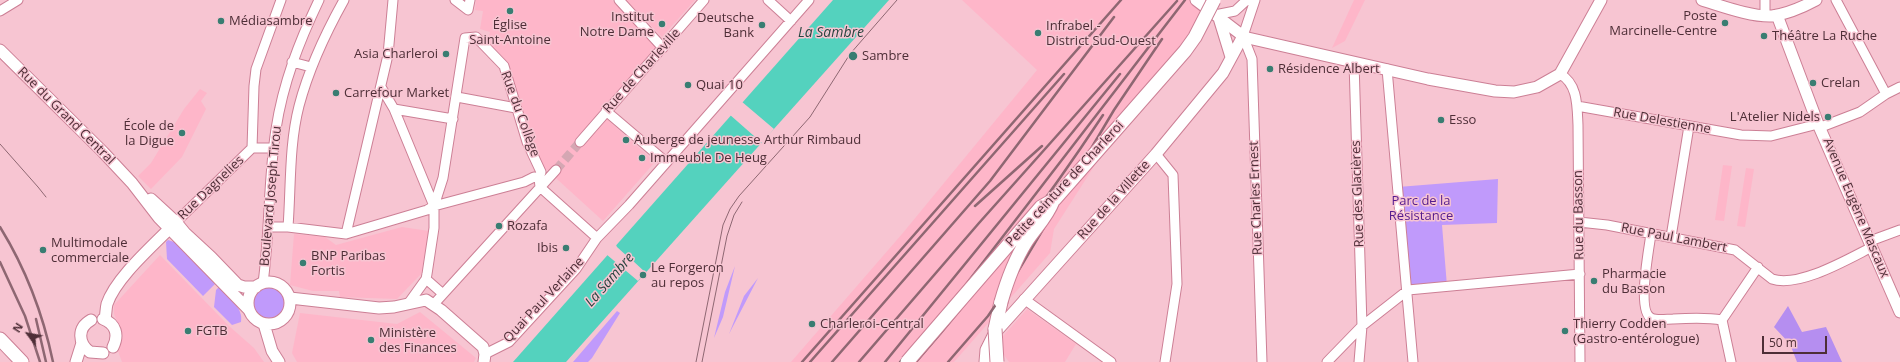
<!DOCTYPE html>
<html>
<head>
<meta charset="utf-8">
<style>
  body { margin:0 }
  #map { position:relative; width:1900px; height:362px; overflow:hidden; background:#f7c5d2; font-family:"Open Sans",sans-serif }
  canvas { display:block }
  .north { position:absolute; left:8px; top:314px; width:40px; height:40px; -webkit-text-stroke:3px #f7c5d2; paint-order:stroke; rotate:302deg; font-size:11px; font-weight:700; line-height:16px; text-align:center; color:#4e2e37 }
  .north::after { content:''; display:block; margin:auto; width:14px; height:18px; background:#4e2e37; clip-path:polygon(50% 0,100% 100%,50% 72%,0 100%) }
  .scale { position:absolute; left:1762px; top:336px; width:65px; height:18px; box-sizing:border-box; border:2px solid #4e2e37; border-top:0; padding-left:5px; font-size:12px; line-height:14px; white-space:nowrap; color:#4e2e37; -webkit-text-stroke:3px #f7c5d2; paint-order:stroke }
</style>
</head>
<body>
<div id="map">
<canvas width="1900" height="362"></canvas>
<div class="north">N</div>
<div class="scale">50 m</div>
</div>
<script>
const g = document.querySelector('canvas').getContext('2d');
g.lineJoin = 'round';
function paint(path, color) {
  g.fillStyle = color;
  g.fill(path, 'evenodd');
}
function strokePath(path, color, width, dash) {
  g.strokeStyle = color;
  g.lineWidth = width;
  g.lineCap = dash ? 'butt' : 'round';
  g.setLineDash(dash || []);
  g.stroke(path);
}
function drawText(font, color, halo, rows, align = 'center') {
  g.font = font + ' "Open Sans",sans-serif';
  g.lineWidth = 3;
  g.setLineDash([]);
  g.textBaseline = 'middle';
  g.strokeStyle = halo;
  g.fillStyle = color;
  for (const [text, x, y, turn = 0] of rows) {
    g.save();
    g.translate(x, y);
    g.rotate((+turn || 0) * Math.PI / 180);
    g.textAlign = isNaN(turn) ? turn : align;
    if (halo) g.strokeText(text, 0, 0);
    g.fillText(text, 0, 0);
    g.restore();
  }
}
const built = new Path2D(`
  M476,0H612L656,47L599,112L655,162L603,221L547,170L541,169L504,58L488,41L490,32L480,29L483,11L475,10Z
  M626,0H695L662,37Z
  M962,0H1212L1195,31L1125,118L1054,229L1050,253L954,362H791L902,234L1037,70Z
  M1354,0H1365L1345,41L1332,48Z
  M200,89L207,93L201,101L206,109L182,157L151,189L138,176L151,163L184,109Z
  M1723,165L1732,166L1724,221L1715,220Z
  M1746,168L1754,169L1745,227L1737,226Z
  M402,227L429,231L421,274L397,299L340,297L339,291H313L290,285L294,234L325,237L336,245Z
  M160,255L229,326L254,348L264,362H122L118,351L123,336L114,314V305Z
  M1027,309L1076,344L1065,362H1009L996,344Z
  M420,312L476,358L474,362H297L292,353L300,313L397,324Z`);
const green = new Path2D(`
  M1498,179L1497,223L1442,225L1447,286L1408,290L1398,187Z
  M168,240L177,243L215,284L203,296L167,259L166,242Z
  M735,266L723,317L714,338L725,292Z
  M758,278L729,334L744,296Z
  M253 302a16 16 0 1 1 32 0a16 16 0 1 1-32 0Z
  M219,287C228,296 244,308 241,322L232,325L214,307L216,290Z
  M617,311L620,313L592,358L588,362H573Z`);
const forest = new Path2D(`
  M1788,306L1802,332L1826,327L1842,362H1797L1790,344L1774,327Z`);
const water = new Path2D(`
  M833,0H889L566,362H513Z`);
const pier = new Path2D(`
  M741,101L774,129L762,143L729,114Z
  M615,243L617,247L628,257H631L632,260L645,272L638,281L606,254Z`);
const minorTunnel = new Path2D(`
  M556,170L580,142`);
const minor = new Path2D(`
  M455,0L468,10L470,0
  M619,0L663,48
  M768,0L791,21
  M1255,0L1243,36L1252,59L1262,362
  M1836,0L1886,94
  M0,11L18,0
  M1215,15L1235,11L1247,0
  M1765,16V0
  M292,62L311,67
  M1354,62L1362,326L1359,362
  M1387,69L1413,362
  M1560,74C1578,84 1577,106 1578,125L1580,362
  M381,87L394,109L434,206
  M457,97L516,108
  M1577,106L1741,135L1771,136L1818,124
  M394,109L453,119
  M606,111L666,162
  M1821,127L1860,112L1886,94L1900,87
  M580,142L704,0
  M252,148L254,86L256,69L281,0
  M252,148H274
  M1156,154L1173,175L1177,284L1165,362
  M540,187L597,238
  M176,222L252,148
  M1579,222L1607,225L1735,250L1772,279C1799,288 1848,259 1872,247
  M268,227H288L346,234L427,210L434,206L524,182L534,177L539,178
  M288,227C291,187 289,145 299,106C309,68 325,34 344,0
  M346,234L388,55L393,0
  M1651,234C1649,248 1637,311 1651,318C1657,321 1667,319 1673,319C1689,318 1706,317 1722,320
  M1671,237L1689,126
  M1870,241L1900,230
  M426,279L443,294
  M263,283C270,232 268,180 276,129C283,83 299,42 319,0
  M1408,290L1580,274
  M1024,299L1111,362
  M408,304L426,279L427,274L434,228V206L443,178L465,38L476,37L504,66L527,142L541,172L539,178L540,187
  M434,304L556,170
  M485,354L509,342L576,269L597,238L629,205L809,0
  M1327,362L1362,326L1408,290
  M1731,362L1722,320L1758,267`);
const major = new Path2D(`
  M1196,0L1243,36L1248,38L1428,79L1495,91L1514,92L1537,87L1560,74L1601,0
  M1702,0C1722,6 1751,17 1772,16C1786,14 1803,7 1816,0
  M1777,15L1818,124L1900,312
  M1219,18L1231,57
  M0,50L103,152L132,183L159,218L249,310
  M151,199L176,222L185,233L211,257L238,285L244,287H256
  M248 303a21 21 0 1 1 42 0a21 21 0 1 1-42 0Z
  M290,298L379,308L394,307L426,300L441,310L483,347L485,354L484,362
  M103,319C116,324 119,335 113,347
  M105,319C106,314 106,308 107,304C116,277 155,244 175,223
  M91,320C77,328 78,343 90,352L103,353
  M264,324L272,351L279,362
  M76,362L82,343
  M985,362L986,350L994,334L1156,154L1223,73L1243,36`);
const highway = new Path2D(`
  M995,329L1001,302
  M0,339L22,362`);
const tram = new Path2D(`
  M0,144L38,187L46,197
  M696,362L723,225L730,209L739,196L810,117L850,54L897,0
  M702,362L727,236L734,215L742,202`);
const rail = new Path2D(`
  M975,206L1042,146
  M0,227C26,269 43,314 53,362
  M0,262L25,316L40,362
  M36,319L46,362
  M802,362L1121,0
  M810,362L1064,74
  M832,362L990,181L1114,17
  M859,362L979,223L1177,1
  M885,362L1120,74
  M900,362L964,287L1185,0
  M916,362C984,284 1046,201 1103,115
  M948,362L988,316L1014,278L1114,110L1162,39`);
const highwayBridge = new Path2D(`
  M1001,302C1007,281 1014,261 1026,242C1035,228 1047,217 1053,201
  M995,329L997,362
  M907,362L1041,207L1055,199L1185,51L1195,37L1214,0`);
const markers = [
  [510,11,4,"#397d72"],
  [221,21,4,"#397d72"],
  [1725,23,4,"#397d72"],
  [662,24,4,"#397d72"],
  [762,25,4,"#397d72"],
  [1038,33,4,"#397d72"],
  [1764,36,4,"#397d72"],
  [446,54,4,"#397d72"],
  [853,56,5,"#397d72"],
  [1270,69,4,"#397d72"],
  [1813,83,4,"#397d72"],
  [688,85,4,"#397d72"],
  [336,93,4,"#397d72"],
  [1828,117,4,"#397d72"],
  [1441,120,4,"#397d72"],
  [182,133,4,"#397d72"],
  [626,140,4,"#397d72"],
  [642,158,4,"#397d72"],
  [499,226,4,"#397d72"],
  [566,248,4,"#397d72"],
  [43,250,4,"#397d72"],
  [303,263,4,"#397d72"],
  [643,275,4,"#397d72"],
  [1594,281,4,"#397d72"],
  [812,324,4,"#397d72"],
  [188,331,4,"#397d72"],
  [1565,331,4,"#397d72"],
  [371,340,4,"#397d72"]
];
const poiNames = [
  ["Poste",1717,16,"right"],
  ["Marcinelle-Centre",1717,31,"right"],
  ["Institut",654,17,"right"],
  ["Notre Dame",654,32,"right"],
  ["Deutsche",754,18,"right"],
  ["Bank",754,33,"right"],
  ["Médiasambre",229,21],
  ["Église",510,25,"center"],
  ["Saint-Antoine",510,40,"center"],
  ["Infrabel -",1046,26],
  ["District Sud-Ouest",1046,41],
  ["Théâtre La Ruche",1772,36],
  ["Asia Charleroi",438,54,"right"],
  ["Sambre",862,56],
  ["Résidence Albert",1278,69],
  ["Crelan",1821,83],
  ["Quai 10",696,85],
  ["Carrefour Market",344,93],
  ["L'Atelier Nidels",1820,117,"right"],
  ["Esso",1449,120],
  ["École de",174,126,"right"],
  ["la Digue",174,141,"right"],
  ["Auberge de jeunesse Arthur Rimbaud",634,140],
  ["Immeuble De Heug",650,158],
  ["Rozafa",507,226],
  ["Multimodale",51,243],
  ["commerciale",51,258],
  ["Ibis",558,248,"right"],
  ["BNP Paribas",311,256],
  ["Fortis",311,271],
  ["Le Forgeron",651,268],
  ["au repos",651,283],
  ["Pharmacie",1602,274],
  ["du Basson",1602,289],
  ["Charleroi-Central",820,324],
  ["Thierry Codden",1573,324],
  ["(Gastro-entérologue)",1573,339],
  ["FGTB",196,331],
  ["Ministère",379,333],
  ["des Finances",379,348]
];
const streetNames = [
  ["Rue de Charleville",642,71,-48],
  ["Rue du Collège",520,114,70],
  ["Rue du Grand Central",66,116,45],
  ["Rue Delestienne",1662,121,10],
  ["Petite ceinture de Charleroi",1065,184,-47],
  ["Rue Dagnelies",211,188,-44],
  ["Rue des Glacières",1358,194,-92],
  ["Boulevard Joseph Tirou",271,196,-85],
  ["Rue Charles Ernest",1256,198,-92],
  ["Rue de la Villette",1114,200,-48],
  ["Avenue Eugène Mascaux",1856,208,67],
  ["Rue du Basson",1579,215,-91],
  ["Rue Paul Lambert",1674,238,11],
  ["Quai Paul Verlaine",544,300,-47]
];
const parkNames = [
  ["Parc de la",1421,201],
  ["Résistance",1421,216]
];
const waterNames = [
  ["La Sambre",831,33],
  ["La Sambre",610,280,-49]
];
paint(built, '#feb6c9');
paint(green, '#c09afb');
paint(forest, '#b58ef0');
paint(water, '#54d2be');
paint(pier, '#f7c5d2');
strokePath(minorTunnel, '#d5a7b3', 9, [9, 4.5]);
strokePath(minor, '#cc7f95', 11);
strokePath(major, '#cc7f95', 13);
strokePath(highway, '#cc7f95', 15);
strokePath(minor, '#fff', 9);
strokePath(major, '#fff', 11);
strokePath(highway, '#fff', 13);
strokePath(tram, '#8e6772', 1);
strokePath(rail, '#8e6772', 2.5);
strokePath(highwayBridge, '#cc7f95', 15, []);
strokePath(highwayBridge, '#fff', 13);
for (const [x, y, r, color] of markers) {
  const dot = new Path2D();
  dot.arc(x, y, r, 0, 2 * Math.PI);
  g.fillStyle = color;
  g.fill(dot);
  strokePath(dot, '#f7c5d2', 1.5);
}
drawText('13px', '#4e2e37', '#f7c5d2', poiNames, 'left');
drawText('13px', '#4e2e37', '#f7c5d2', streetNames);
drawText('13px', '#551b8e', '#f7c5d2', parkNames);
drawText('italic 14px', '#2a4540', '#f7c5d2', waterNames);
</script>
</body>
</html>
